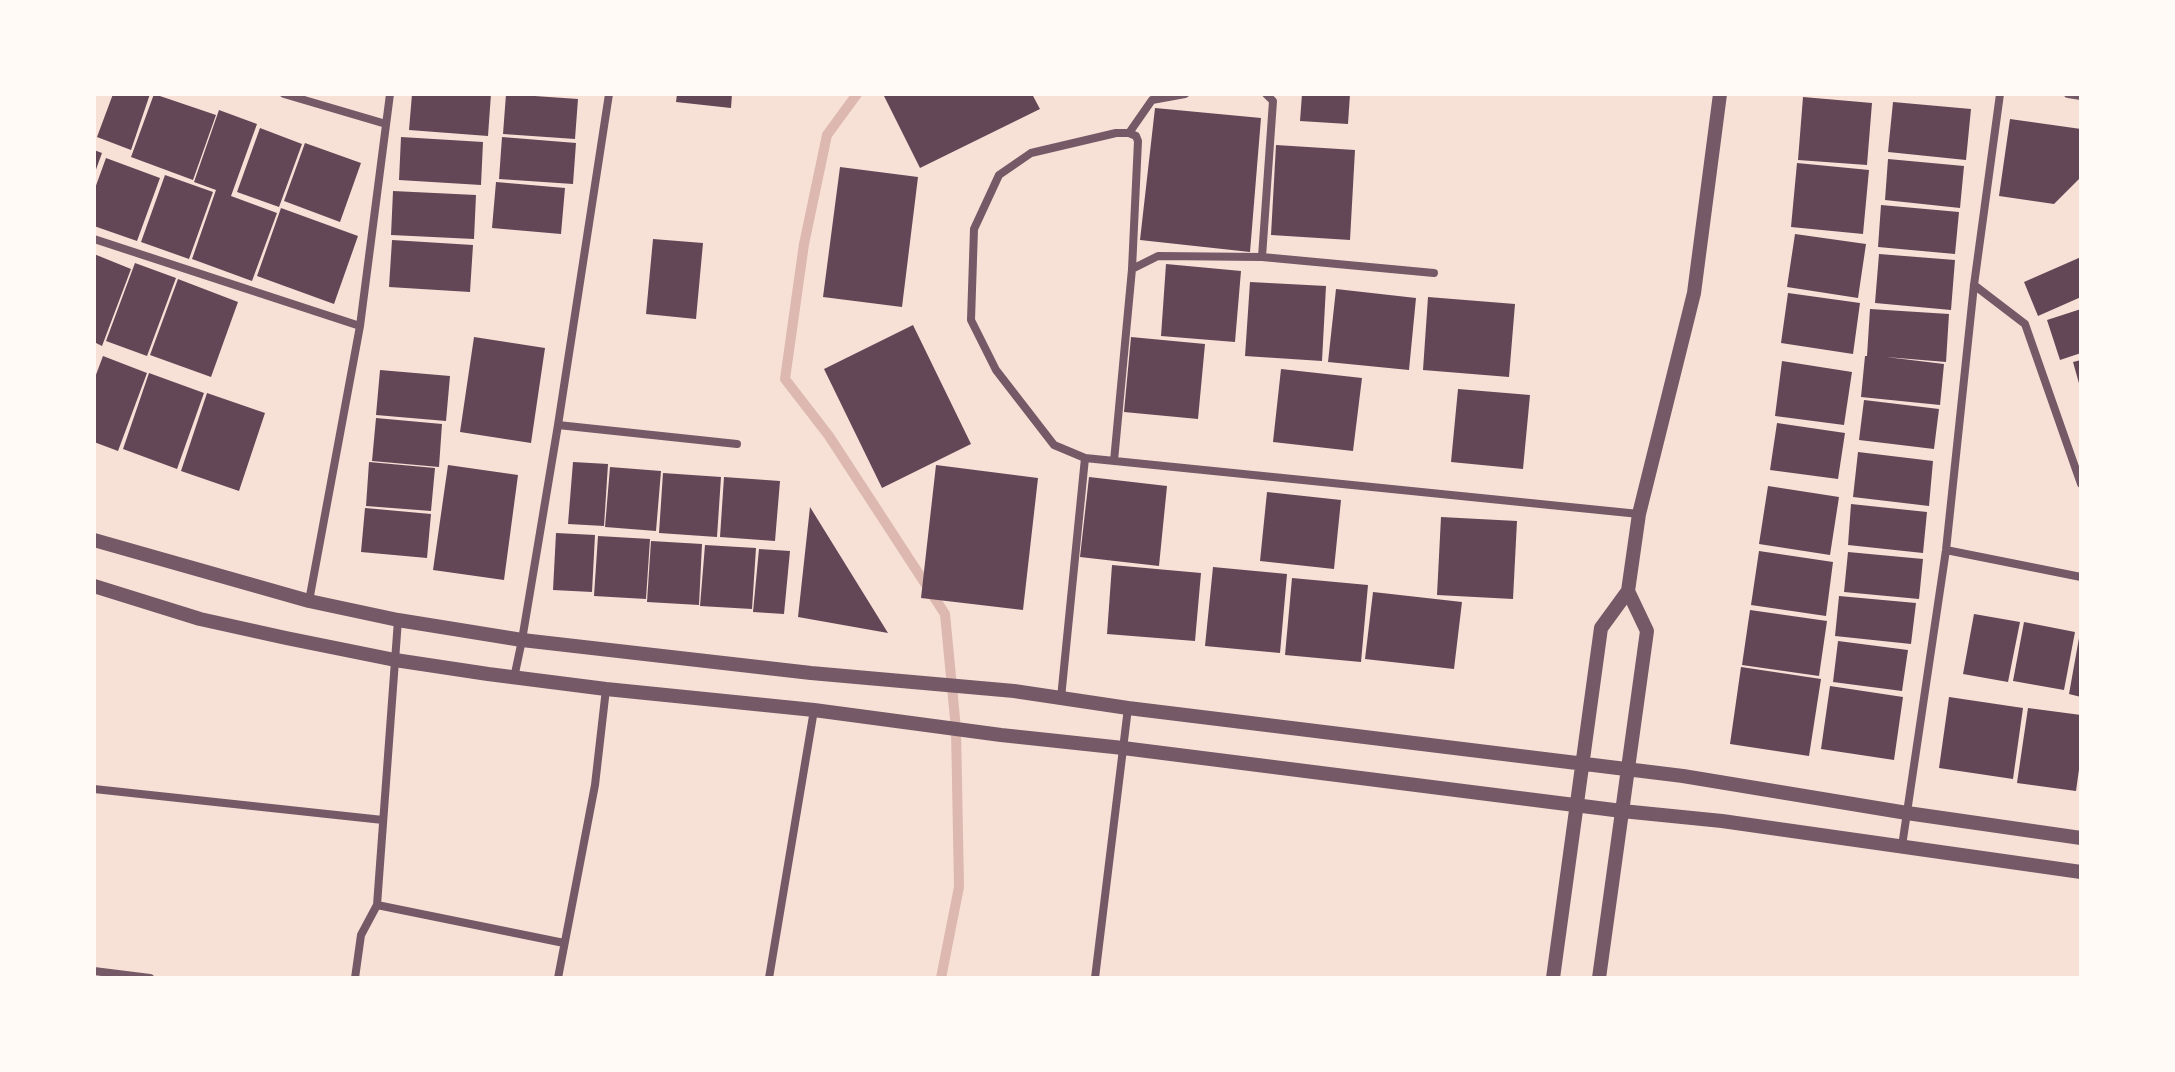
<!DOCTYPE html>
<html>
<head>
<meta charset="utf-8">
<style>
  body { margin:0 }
  #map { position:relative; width:2175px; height:1072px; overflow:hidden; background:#f7e1d7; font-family:Karla,sans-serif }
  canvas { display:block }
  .frame { position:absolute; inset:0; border:96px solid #fffaf5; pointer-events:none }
</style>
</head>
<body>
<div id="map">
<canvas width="2175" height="1072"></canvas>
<div class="frame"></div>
</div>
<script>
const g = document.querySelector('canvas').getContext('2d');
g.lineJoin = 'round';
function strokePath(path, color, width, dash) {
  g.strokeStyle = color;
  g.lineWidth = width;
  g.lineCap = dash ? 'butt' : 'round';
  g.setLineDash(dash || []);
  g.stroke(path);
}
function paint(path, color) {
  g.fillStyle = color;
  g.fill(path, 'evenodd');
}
const stream = new Path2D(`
  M857,94L827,135L804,244L785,379L829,436L945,614L956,729L959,887L941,978`);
const building = new Path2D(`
  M113,94H150L131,150L97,137Z
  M154,94L216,115L193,180L131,157Z
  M412,94H491L488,136L409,130Z
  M506,94L578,99L575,139L503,134Z
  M677,94H732L731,108L676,102Z
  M883,94H1032L1040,109L920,168Z
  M1302,94H1350L1348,124L1300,121Z
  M1803,97L1872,103L1867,165L1798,160Z
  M1893,102L1971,109L1966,160L1888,152Z
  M1155,108L1261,118L1250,252L1140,240Z
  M219,110L257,124L231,196L277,213L252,281L192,259L216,190L194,182Z
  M2010,119L2081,129V177L2054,204L1999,196Z
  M260,128L302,144L279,207L237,192Z
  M401,137L483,142L481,185L399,180Z
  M502,137L576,143L573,184L499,179Z
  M305,143L361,163L340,222L284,201Z
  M1276,145L1355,150L1350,240L1271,235Z
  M94,150L102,153L94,175Z
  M106,158L160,178L137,241L94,226V191Z
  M1888,159L1964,166L1960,208L1885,200Z
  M1797,163L1869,170L1863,234L1791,227Z
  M840,167L918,177L902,307L823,297Z
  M165,175L213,192L189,259L141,242Z
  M496,182L565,188L561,234L492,228Z
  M393,191L476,195L474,239L391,235Z
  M1881,205L1959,212L1955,254L1878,247Z
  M281,208L358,236L334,304L257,276Z
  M1795,234L1866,244L1858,298L1787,287Z
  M653,239L703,243L696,319L646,314Z
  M392,240L473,245L470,292L389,287Z
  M94,254L131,269L102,346L94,342Z
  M1879,254L1955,260L1951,310L1875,303Z
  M2081,257V297L2038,316L2024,282Z
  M135,263L176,278L147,356L106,341Z
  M1166,264L1241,271L1235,342L1161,336Z
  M178,279L238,302L211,377L150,355Z
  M1250,282L1326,286L1322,361L1245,356Z
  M1336,289L1416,298L1409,370L1328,362Z
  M1788,293L1860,303L1853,354L1781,343Z
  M1428,297L1515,304L1509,377L1423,370Z
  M1870,309L1949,314L1946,362L1886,357L1944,364L1940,405L1861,397L1865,356H1867Z
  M2081,309V353L2060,360L2047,320Z
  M913,325L971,444L882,488L824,369Z
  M474,337L545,348L531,443L460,432Z
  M1131,337L1205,344L1198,419L1124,412Z
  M103,356L147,373L118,451L94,442V380Z
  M2081,360V387H2080L2073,362Z
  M1782,361L1852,372L1844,425L1775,416Z
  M1281,369L1362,378L1353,451L1273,442Z
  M380,370L450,376L446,421L376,415Z
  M149,373L204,393L177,469L123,449Z
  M1458,389L1530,395L1523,469L1451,462Z
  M207,393L265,413L239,491L181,471Z
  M1864,400L1939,409L1934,449L1859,440Z
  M376,418L442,424L439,467L372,461Z
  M1777,423L1845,433L1838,479L1770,470Z
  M1858,452L1933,461L1929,506L1853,497Z
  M369,462L435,468L431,511L366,506Z
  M573,462L608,464L604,526L568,524Z
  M448,465L518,475L504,580L433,570Z
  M936,465L1038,478L1023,610L921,598Z
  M610,467L661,471L656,531L605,527Z
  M663,473L721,477L717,537L659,533Z
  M724,477L780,481L775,541L720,537Z
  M1089,477L1167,486L1159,566L1080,557Z
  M1768,486L1839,497L1830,555L1759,544Z
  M1267,492L1341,500L1334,569L1260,561Z
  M1851,504L1927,512L1923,553L1848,545Z
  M810,507L888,633L798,617Z
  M365,508L431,514L427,558L361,552Z
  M1441,517L1517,521L1513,599L1437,595Z
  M556,533L595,535L592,592L553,590Z
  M598,536L650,539L646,599L594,596Z
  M651,541L702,544L699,605L647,602Z
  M705,545L756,548L752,609L700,606Z
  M759,549L790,551L784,614L753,612Z
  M1759,551L1833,562L1826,616L1751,605Z
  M1848,552L1923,559L1919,599L1844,592Z
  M1112,565L1201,573L1195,641L1107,634Z
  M1213,567L1287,574L1280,653L1205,646Z
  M1292,578L1368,585L1361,662L1285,655Z
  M1373,592L1462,602L1454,669L1365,659Z
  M1839,596L1916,603L1911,644L1835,636Z
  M1750,610L1827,621L1819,676L1742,665Z
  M1974,614L2020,622L2008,682L1963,674Z
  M2024,622L2075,632L2064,690L2013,681Z
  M2079,638H2081V697L2069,694Z
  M1838,641L1908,650L1902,691L1833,682Z
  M1741,667L1821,679L1809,756L1730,744Z
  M1830,686L1903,697L1894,760L1821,749Z
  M1949,697L2023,708L2013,779L1939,768Z
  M2028,708L2081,715V755L2076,791L2017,783Z`);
const minor = new Path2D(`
  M284,94L386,124
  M1266,94L1273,101L1262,257L1434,273
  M2068,94L2081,96
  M1129,133L1152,100L1185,94
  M94,239L360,326
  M1132,269L1138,141L1136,136L1129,133H1116L1031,153L999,175L974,229L971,320L996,370L1054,445L1085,458L1639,514
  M1974,285L2025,324L2081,484
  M558,425L737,444
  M1114,461L1132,269L1158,256L1262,257
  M1946,550L2081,577
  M309,601L360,326L390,94
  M514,678L522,640L558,425L609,94
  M1061,698L1085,458
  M94,789L383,820
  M1902,846L1946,550L1974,285L2000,94
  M377,905L564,943
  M94,971L150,978
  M355,978L361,935L377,905L398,620
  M558,978L595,785L606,689
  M769,978L814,710
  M1095,978L1128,708`);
const tertiary = new Path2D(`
  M94,540L309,601L398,620L522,640L811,673L1014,691L1128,708L1683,776L1907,813L2081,838
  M94,586L200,619L286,638L395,660L488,674L606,689L814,710L1001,735L1123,748L1622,811L1722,821L2081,872
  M1553,978L1601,628L1628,591L1639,514L1694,293L1720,94
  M1599,978L1647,631L1628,591`);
strokePath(stream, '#dcb8b0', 10);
paint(building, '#644757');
strokePath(minor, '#755966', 8);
strokePath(tertiary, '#755966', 14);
</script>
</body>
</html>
